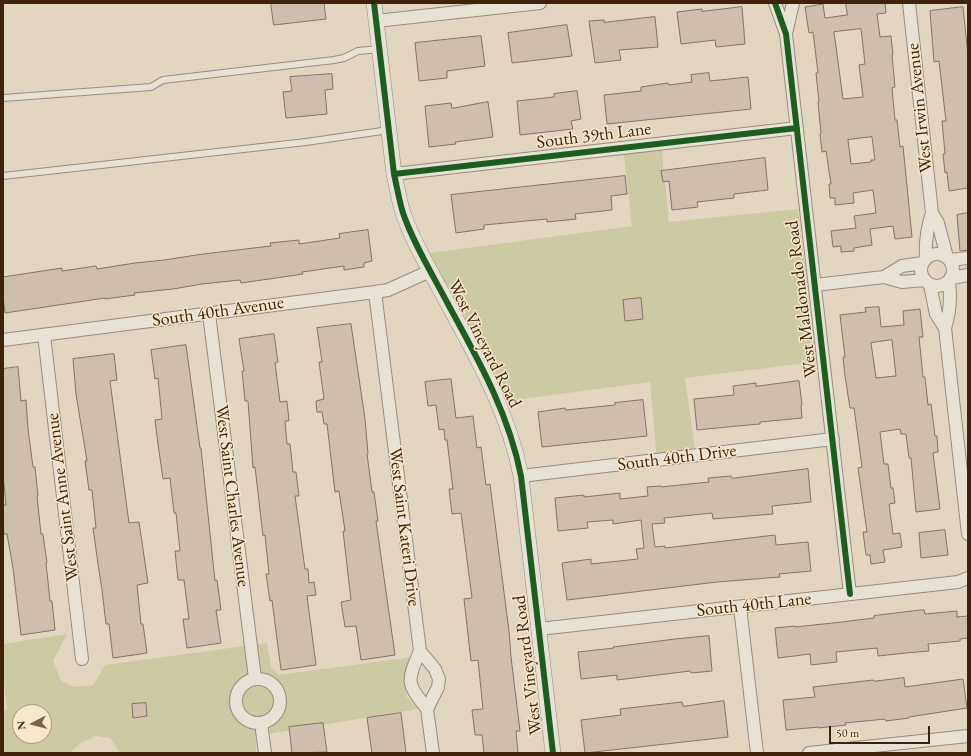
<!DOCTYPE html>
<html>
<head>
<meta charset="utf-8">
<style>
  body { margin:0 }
  #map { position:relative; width:971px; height:756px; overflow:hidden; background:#e3d6c0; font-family:"EB Garamond",serif }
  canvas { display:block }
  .frame { position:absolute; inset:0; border:4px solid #3e230a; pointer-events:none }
  .north { position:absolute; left:12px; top:704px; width:40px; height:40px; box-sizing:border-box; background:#f7e7cc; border:1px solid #ad997e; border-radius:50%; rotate:263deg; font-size:11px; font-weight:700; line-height:16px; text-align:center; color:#3e230a }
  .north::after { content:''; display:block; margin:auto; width:14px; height:18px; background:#78624a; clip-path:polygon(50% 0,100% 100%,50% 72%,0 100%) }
  .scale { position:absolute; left:829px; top:726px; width:101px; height:18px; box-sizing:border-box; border:2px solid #3e230a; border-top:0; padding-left:5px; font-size:12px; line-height:14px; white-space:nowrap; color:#3e230a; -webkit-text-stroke:3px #f7e7cc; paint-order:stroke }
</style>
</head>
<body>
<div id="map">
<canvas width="971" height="756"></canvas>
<div class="frame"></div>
<div class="north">N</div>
<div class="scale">50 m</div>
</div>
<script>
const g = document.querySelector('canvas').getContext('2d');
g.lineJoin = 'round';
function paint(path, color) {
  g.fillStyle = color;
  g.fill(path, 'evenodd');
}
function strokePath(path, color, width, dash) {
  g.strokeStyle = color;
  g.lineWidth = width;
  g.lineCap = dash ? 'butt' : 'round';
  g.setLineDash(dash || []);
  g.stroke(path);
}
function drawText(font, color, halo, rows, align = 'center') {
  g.font = font + ' "EB Garamond",serif';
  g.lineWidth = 3;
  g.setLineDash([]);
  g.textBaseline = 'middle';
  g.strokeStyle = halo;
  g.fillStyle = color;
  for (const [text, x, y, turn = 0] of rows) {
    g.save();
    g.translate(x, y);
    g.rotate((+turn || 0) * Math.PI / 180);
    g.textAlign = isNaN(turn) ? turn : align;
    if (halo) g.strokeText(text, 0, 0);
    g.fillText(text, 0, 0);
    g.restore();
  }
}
const green = new Path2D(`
  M661,143L669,222L798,209L816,362L685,378L696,455L657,460L650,382L499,402L422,254L632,226L623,148Z
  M67,634L53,661L61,681L74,687L93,685L105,665L267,643L271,667L279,675L412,657L405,679L406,696L418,709L256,736V753H120L110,738L96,736L81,743L71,751V753H3V711L7,710L3,672V644ZM20,712H44V736H20Z`);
const building = new Path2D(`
  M271,3H324L326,19L274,25Z
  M846,3H885L886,13L877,14L880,37L891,36L893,55H892L895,87L892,88L895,120H897L900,147L903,146L912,237L895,239L893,226L870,229L872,245L854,248V251L841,252V246L833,247L831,231L856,228L854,216L876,213L873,190L853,193L854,203L835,205V198H830L829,184H831L826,151L822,152L820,134L821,133L818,102H819L816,73H818L813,32L809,33L805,7L823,4L825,18L847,15ZM861,29L865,64L859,65L863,97L843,99L834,32ZM872,137L875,160H871V162L851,164L848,140Z
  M742,7L745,44L716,47L715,40L681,44L677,12L702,9V11Z
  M963,7L968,55V188L949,191L947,172L945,173L943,154H945L942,121H946L939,61L934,62L930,11Z
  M655,17L658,47L619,50L621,60L595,63L589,21L604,20V22Z
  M567,25L572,56L512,63L508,33Z
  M481,36L485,66L447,71V78L419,81L415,43Z
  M709,73L710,81L748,77L751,109L607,124L604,95L641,91V87L668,83L669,85L692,82L691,75Z
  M332,74L333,89L325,90L327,114L286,118L283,92L292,91L290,77Z
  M577,91L581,119L571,121L573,129L520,135L517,101L554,97V94Z
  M488,102L493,137L455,142L456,144L429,147L425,106L451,103L452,108Z
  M765,158L768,190L734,194V198L697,202L698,207L672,210L669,181L663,182L661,171Z
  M625,176L627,194L611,196L612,210L575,214L576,219L547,222V219L484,225V229L456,233L451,195Z
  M968,213V250L960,251L957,215Z
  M368,230L372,261L364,263V267L344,270V266L302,272L303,274L269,279L241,283L240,280L202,284L173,289L134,293L135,295L105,299V298L5,313L3,295V277L62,268V271L96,266L97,269L135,263L164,260L203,254L271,246L270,243L299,240V244L340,238L339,234Z
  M641,298L643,319L625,321L623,300Z
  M879,307L881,327L904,325L903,311L920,309L923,337H919L923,377H925L928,405L931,404L935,436H937L938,452L933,453L940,509L916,512L911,458H909L906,434H901L900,429L880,432L884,464H888L891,488H893L895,503L889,504L893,534L900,533L902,547L883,550L885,562L871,564L870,555H866L863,532H867L858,468L862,467L854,408H850L845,376L843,357H845L840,315L866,312L865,308ZM892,340L896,376L876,378L871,343Z
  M351,324L365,419L368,454H367L372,492H374L378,521H376L395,655L361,660L356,626L345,627L341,602L351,600L343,531H345L339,491L335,492L327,424H324L322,412H317L316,401L324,399L319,362H322L317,328Z
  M274,334L278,362L275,363L280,402L287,401L289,421H285L287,444H290L293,472H296L299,496H295L305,569H308L309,583L314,582L316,595L307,596L316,665L281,670L272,600L270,601L266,574H269L265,535L263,536L255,467L253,468L248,401H245L242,371H244L239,339Z
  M186,345L200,448H201L215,581L217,580L221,610H216L221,643L187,648L183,619H189L184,580H178L175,551H180L176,513H174L170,478L163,479L158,444L155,420L162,419L158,378L155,379L151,350Z
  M114,354L117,380L110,381L129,523L139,522L148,583L137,585L141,624H143L147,653L113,658L109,624H106L102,590L98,564L93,528H96L92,490H89L85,461H87L76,394L73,359Z
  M18,367L21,401L26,400L28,429L33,467H35L38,496H37L41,534H43L47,563H46L50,601H52L55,630L21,635L13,568L7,534H4L3,522V505H6L3,475V369Z
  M451,379L456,418L473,416L477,448L481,447L486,485L490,484L509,631L511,657L520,731H516L518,753H484L482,735H475L472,710L483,709L478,660L471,661L464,599L472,598L461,513L452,514L449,489H453L447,440H445L444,429L439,430L436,405L428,406L425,382Z
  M799,381L802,405H801L802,418L760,422V424L737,426L697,430L694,399L734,395L733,386L756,383V386Z
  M643,400L647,436L542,447L538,412L565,408L566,410L615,405V403Z
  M808,469L811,502L772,506L773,514L713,519L712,513L664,518L665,523L652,524L655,547L665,546V548L775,535L776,545L808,542L811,571L779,574L780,577L717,582L567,600L562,563L591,559V564L638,559L636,549L644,548L641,520L613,524V520L587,522L588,528L558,531L555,498L584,495V497L620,493V499L648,496L647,487L661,486V487L709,482L708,478L731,476L732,478Z
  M945,530L948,555L921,558L919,533Z
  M924,610L925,614L957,611V617L968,616V638L960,639V641L928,644L929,651L906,653L878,656L877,648L836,652L837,662L811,665L810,654L778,658L775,628L795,626V627L842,622L874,618V616Z
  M709,636L712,671L691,673L690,671L617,680V675L581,679L578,652L614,648L613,647L675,639Z
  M904,678L905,687L963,679L967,708L909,717V718L886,721L885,719L845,723L846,725L819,728V727L786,730L783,700L815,697L813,687L873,680L874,681Z
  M724,701L728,737L585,753L581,720L621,715L620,709L682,702L683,706Z
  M146,703L147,716L133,718L132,704Z
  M401,713L406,753H372L367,718Z
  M323,723L327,752L292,753L289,727Z`);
const service = new Path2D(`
  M3,98L151,87L163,80L334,60L344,58L358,51L380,49
  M3,176L306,142L389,130`);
const minor = new Path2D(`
  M775,3L786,34L850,594
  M909,3L932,213C927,228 925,243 926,259
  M376,21L540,3
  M786,34L793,3
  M394,174L797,128
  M932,213L938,223L947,257
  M921 270a16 16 0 1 1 32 0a16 16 0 1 1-32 0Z
  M950,260L968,258
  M884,277L902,282L925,280
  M952,278L968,275
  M815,285L884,277L902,266L923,263
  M930,285L936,314L945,328L968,534
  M375,292L420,651L435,669L439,679L438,687L427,709L433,753
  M209,314L255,678
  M945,328C950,313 951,298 949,282
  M44,335L82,659
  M3,340L375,292L388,290L430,271
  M521,476L833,439
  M740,607L757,753
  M539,629L958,582L968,578
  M420,651C406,683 407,683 427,709
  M236 701a22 22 0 1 1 44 0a22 22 0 1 1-44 0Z
  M261,723L265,753
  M809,753L968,736`);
const tertiary = new Path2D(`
  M374,3L394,174C397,187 399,200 403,213C414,245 433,275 449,306C479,361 509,414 521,476L553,753`);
const cycleway = new Path2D(`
  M374,3L394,174C397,187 399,200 403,213C414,245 433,275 449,306C479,361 509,414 521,476L553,753
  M775,3L786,34L850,594
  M394,174L797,128`);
const streetNames = [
  ["West Irwin Avenue",920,108,-96],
  ["South 39th Lane",594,136,-7],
  ["West Maldonado Road",802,299,-97],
  ["South 40th Avenue",218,312,-8],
  ["West Vineyard Road",484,344,63],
  ["South 40th Drive",677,458,-7],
  ["West Saint Charles Avenue",232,496,83],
  ["West Saint Anne Avenue",63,497,-97],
  ["West Saint Kateri Drive",404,527,83],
  ["South 40th Lane",754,605,-6],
  ["West Vineyard Road",528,665,-97]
];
paint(green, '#cccaa3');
paint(building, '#cfbdae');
strokePath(building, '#7f7465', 1);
strokePath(service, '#978c7d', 8);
strokePath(minor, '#978c7d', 14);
strokePath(tertiary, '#978c7d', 16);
strokePath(service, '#e8e1d6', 6);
strokePath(minor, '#e8e1d6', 12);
strokePath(tertiary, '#e8e1d6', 15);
strokePath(cycleway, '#1b5e20', 6);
drawText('18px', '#3e230a', '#f7e7cc', streetNames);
</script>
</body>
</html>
